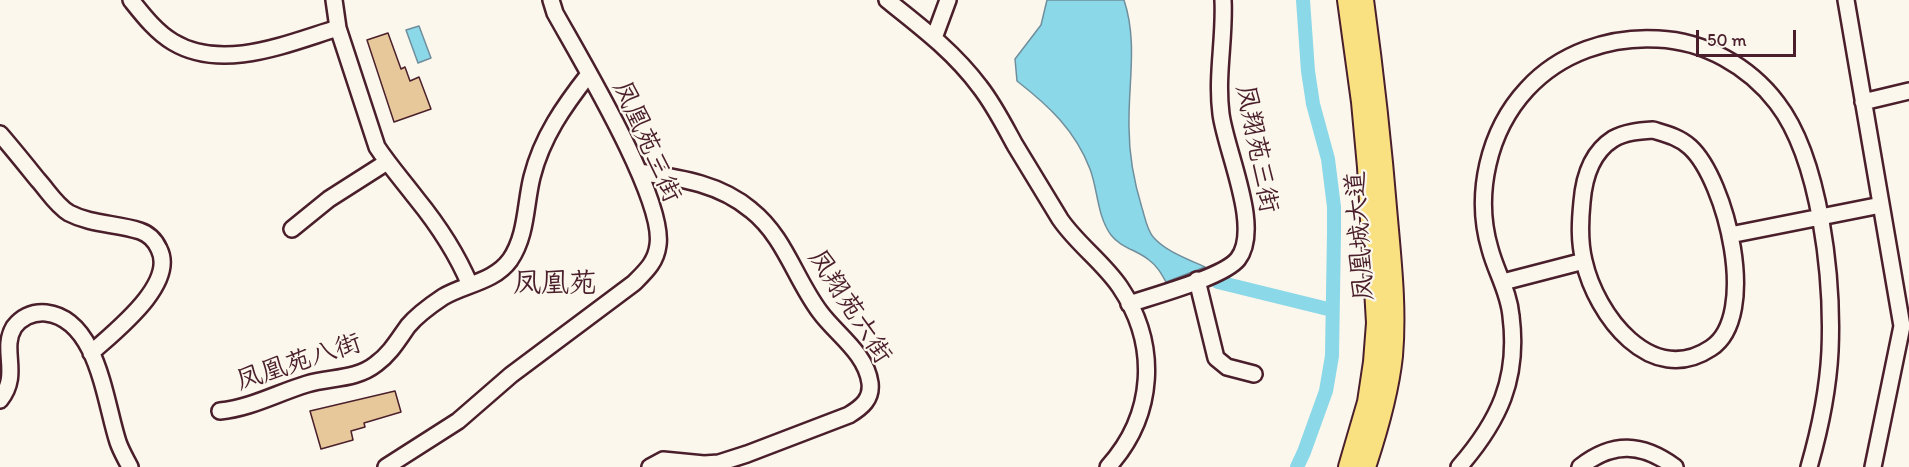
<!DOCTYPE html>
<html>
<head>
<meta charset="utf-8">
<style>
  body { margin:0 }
  #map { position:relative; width:1909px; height:467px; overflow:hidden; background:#fbf7ec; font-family:Itim,sans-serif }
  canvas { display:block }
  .scale { position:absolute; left:1696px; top:30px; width:100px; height:27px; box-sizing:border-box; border:3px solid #4a1f2b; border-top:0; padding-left:8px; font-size:18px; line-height:21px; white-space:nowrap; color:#4a1f2b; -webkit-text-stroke:4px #fbf7ec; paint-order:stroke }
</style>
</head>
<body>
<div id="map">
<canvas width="1909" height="467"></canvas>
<div class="scale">50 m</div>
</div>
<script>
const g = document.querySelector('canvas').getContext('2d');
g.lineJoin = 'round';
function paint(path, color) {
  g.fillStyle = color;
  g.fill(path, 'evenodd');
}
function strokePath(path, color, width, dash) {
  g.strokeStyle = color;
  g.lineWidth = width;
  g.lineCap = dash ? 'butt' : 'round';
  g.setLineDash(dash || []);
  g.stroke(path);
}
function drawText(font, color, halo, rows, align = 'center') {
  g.font = font + ' Itim,"LXGW WenKai TC",sans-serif';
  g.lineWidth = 4.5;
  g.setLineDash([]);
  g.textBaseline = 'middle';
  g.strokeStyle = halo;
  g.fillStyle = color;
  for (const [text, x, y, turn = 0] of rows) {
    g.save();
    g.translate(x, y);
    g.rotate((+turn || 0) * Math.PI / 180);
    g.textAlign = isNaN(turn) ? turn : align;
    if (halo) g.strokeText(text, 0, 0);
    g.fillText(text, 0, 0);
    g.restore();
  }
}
const water = new Path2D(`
  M1047,0H1124C1138,42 1128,84 1129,127C1129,154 1134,182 1142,208C1145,217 1147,231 1154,238C1167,252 1188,259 1205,267L1166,282C1161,273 1157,266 1149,260C1137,250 1121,248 1111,235C1097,216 1098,190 1090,169C1075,130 1049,106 1017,81L1015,59L1041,25Z
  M419,26L431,58L418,63L406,30Z`);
const canal = new Path2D(`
  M1218,282L1332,310
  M1297,467L1304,452L1326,391L1332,356L1334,232V207L1328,159L1313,104L1308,71L1303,0`);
const building = new Path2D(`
  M388,33L401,69L405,67L410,81L419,77L431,109L394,122L367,40Z
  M395,391L401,412L364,423L365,427L351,431L353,440L321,449L310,411Z`);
const minor = new Path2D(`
  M131,0C143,15 156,32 173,42C223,72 288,43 338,28
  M334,0L338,28L377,147C389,165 403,181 416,198C438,225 457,254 470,285
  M887,0C921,27 954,52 980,87C994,105 1004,125 1015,145C1030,170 1045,194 1060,219C1077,244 1103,262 1120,287C1159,345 1155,415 1108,467
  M1846,0L1902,326L1873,467
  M934,38L948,0
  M1863,102L1909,91
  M1653,130C1666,134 1679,137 1690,147C1726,180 1760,316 1711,348C1651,388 1596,315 1584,261C1579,241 1580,222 1582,202C1584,177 1591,153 1613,139C1625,132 1639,131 1653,130Z
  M0,134C13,149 25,164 38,180C48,191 56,205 69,213C92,225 116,223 140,231C149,234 155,240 159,249C177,284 114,332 91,353
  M639,172C679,178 719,183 751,210C785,237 795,279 820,312C836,334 866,353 870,383C872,399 862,407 849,415L747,454L719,463L704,464L663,460L650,467
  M292,229L329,199L387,162
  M1730,235L1881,205
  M1197,280L1216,358L1227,367L1254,374
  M1503,282L1584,261
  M1129,304C1153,296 1224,277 1238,259C1262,228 1226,152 1221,114C1216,75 1225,38 1223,0
  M0,400C21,374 0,350 14,327C22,317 33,312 46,313C98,319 105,403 118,442C121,451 126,459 130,467
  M220,411C251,408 277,393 307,384C330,377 356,380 376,364C390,354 398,340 408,326C418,314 431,305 443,297C465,284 494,282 510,260C527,235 525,205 532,177C542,137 564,106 589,74
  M386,467L458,421L511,375L634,283C646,271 656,262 658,245C665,199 580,58 555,13L551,0
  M1459,467C1499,421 1519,379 1511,316C1509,292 1496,272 1490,249C1474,195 1488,131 1527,89C1560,53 1610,36 1658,39C1704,41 1749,66 1777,103C1821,160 1833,280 1830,351C1828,390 1820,429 1809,467
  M1580,467C1613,441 1642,443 1675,467`);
const major = new Path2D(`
  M1348,0L1362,102L1368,167L1377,323L1374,362L1368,402L1349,467
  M1363,0C1373,73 1381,145 1387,219C1391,264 1396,310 1392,356C1388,394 1377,431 1365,467`);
const streetNames = [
  ["凤凰苑三街",646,142,66],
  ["凤翔苑三街",1256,149,79],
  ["凤凰城大道",1361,236,-94],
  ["凤翔苑六街",849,307,57],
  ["凤凰苑八街",299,363,-18]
];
const quarterNames = [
  ["凤凰苑",555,285]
];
paint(water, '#8ad8e8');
strokePath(water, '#708e9c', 1.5);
strokePath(canal, '#8ad8e8', 14);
paint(building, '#e6c89a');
strokePath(building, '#4a1f2b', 1.5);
strokePath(minor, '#4a1f2b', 20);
strokePath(major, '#4a1f2b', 24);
strokePath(minor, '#fbf7ec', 15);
strokePath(major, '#f9e181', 20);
drawText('26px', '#4a1f2b', '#fbf7ec', streetNames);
drawText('28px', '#4a1f2b', '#fbf7ec', quarterNames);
</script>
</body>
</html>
